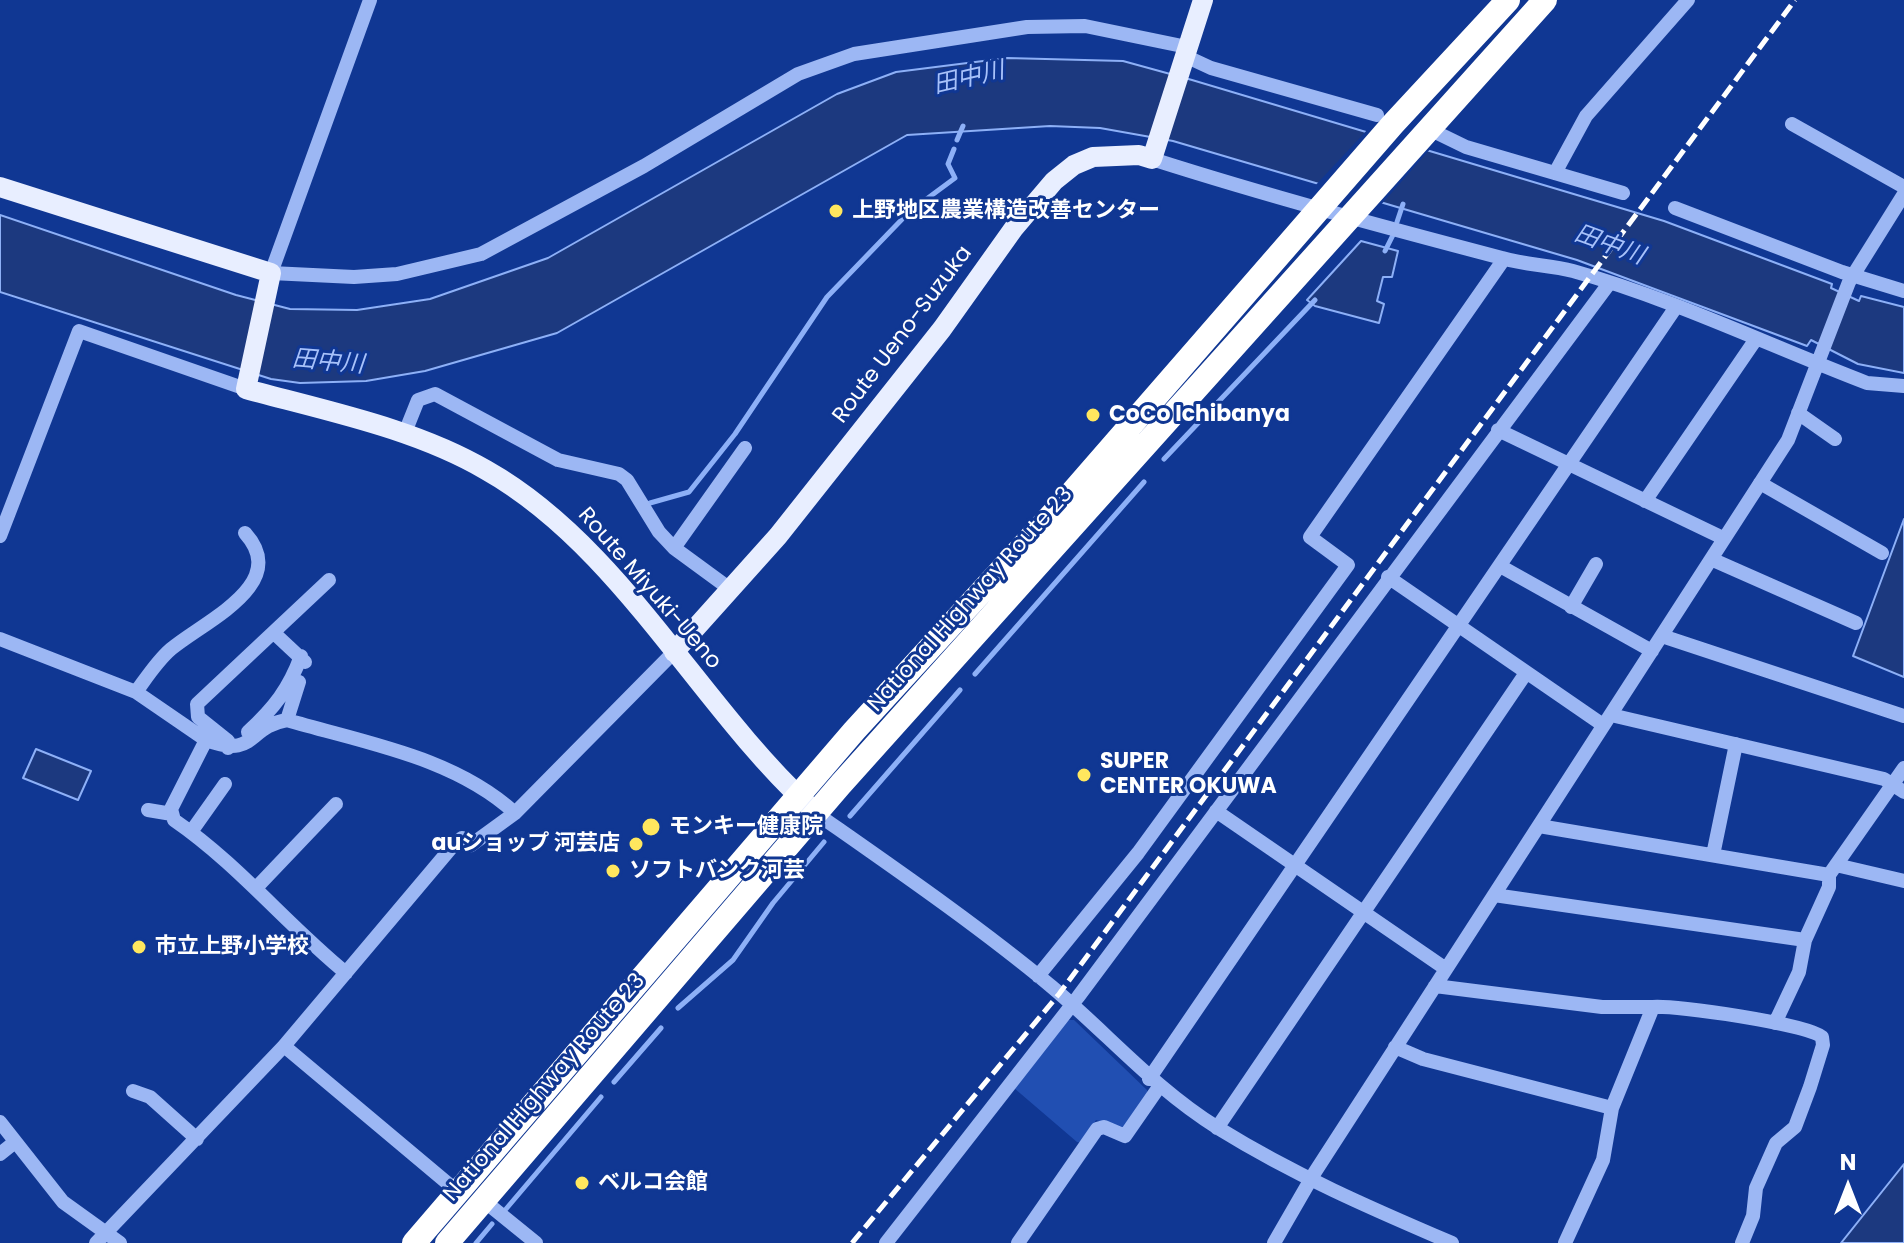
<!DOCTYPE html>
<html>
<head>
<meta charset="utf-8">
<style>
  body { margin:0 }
  #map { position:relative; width:1904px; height:1243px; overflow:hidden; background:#103793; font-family:Poppins,sans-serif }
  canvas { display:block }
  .north { position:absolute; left:1808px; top:1147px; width:80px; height:80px; -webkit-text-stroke:6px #103793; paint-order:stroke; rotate:0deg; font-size:22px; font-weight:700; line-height:32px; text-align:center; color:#fff }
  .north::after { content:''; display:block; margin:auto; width:28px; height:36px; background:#fff; clip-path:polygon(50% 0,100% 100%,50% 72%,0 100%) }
</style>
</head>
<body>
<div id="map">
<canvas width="1904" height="1243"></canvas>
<div class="north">N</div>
</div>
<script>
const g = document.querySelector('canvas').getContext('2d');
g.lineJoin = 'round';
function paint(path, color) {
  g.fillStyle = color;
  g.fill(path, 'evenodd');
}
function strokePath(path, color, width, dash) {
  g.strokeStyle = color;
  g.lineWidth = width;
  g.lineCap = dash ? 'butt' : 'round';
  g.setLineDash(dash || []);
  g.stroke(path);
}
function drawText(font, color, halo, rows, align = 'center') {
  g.font = font + ' Poppins,"Noto Sans JP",sans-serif';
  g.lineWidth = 6;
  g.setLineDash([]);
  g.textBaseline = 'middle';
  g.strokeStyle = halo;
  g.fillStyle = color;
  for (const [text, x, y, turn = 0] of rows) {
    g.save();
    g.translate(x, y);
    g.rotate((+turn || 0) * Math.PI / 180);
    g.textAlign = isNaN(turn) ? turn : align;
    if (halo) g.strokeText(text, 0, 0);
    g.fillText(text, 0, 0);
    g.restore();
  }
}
const green = new Path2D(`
  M1067,1020H1074L1147,1090L1148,1099L1125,1129L1096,1120L1082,1143L1077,1142L1014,1088Z`);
const water = new Path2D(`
  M1007,58L1123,61L1192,80L1664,221L1832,284L1831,288L1859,301L1861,296L1904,307V373L1858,364L1811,340L1807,346L1577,260L1173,141L1100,128L1050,126L907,135L557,333L425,371L366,381L300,383L271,379L0,292V215L236,295L290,309L357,310L430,299L548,258L837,94L896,72Z
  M1361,241L1398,251L1392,277H1383L1377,301L1384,304L1379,323L1315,306L1307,300Z
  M1904,519V677L1853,656Z
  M36,749L91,771L78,800L23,778Z
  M1904,1164V1243H1841Z`);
const pier = new Path2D(`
  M1369,128L1432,147L1379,207L1313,188Z`);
const stream = new Path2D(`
  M957,140L963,126
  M1397,222L1403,204
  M1385,251L1394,233
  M1164,459L1315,300
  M650,503L689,492L735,434L827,297L909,212L955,178L948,164L954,149
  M975,674L1144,482
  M850,816L960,690
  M678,1008L733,960L773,903L824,842
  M614,1082L661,1028
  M506,1209L601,1097
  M476,1243L492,1224`);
const minor = new Path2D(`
  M370,0L271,273L354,277L397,274L481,254L644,166L798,74L854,54L1027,27L1085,26L1187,47
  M1183,55L1211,68L1377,115
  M1792,124L1904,187
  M1427,128L1466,147L1623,193
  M1152,159C1268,196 1384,227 1502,258C1525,265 1550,265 1573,271C1673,299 1770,346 1867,383L1904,386
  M1555,173L1586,116L1688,0
  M1675,208L1842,272L1904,291
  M1798,413L1835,439
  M1498,430L1723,538
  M404,435L418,400L435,394L558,460L619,474L627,480L659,532L674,548L730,589
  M1760,483L1882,553
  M1645,501L1756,339
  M0,536L79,331L246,389
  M674,548L745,448
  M1711,559L1856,623
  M1500,566L1652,651
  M1388,577L1603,725
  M1571,607L1596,564
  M274,633L305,662
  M1662,636L1904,716
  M0,639L136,692L206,740L171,809L174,820C238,864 286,924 346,973
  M136,692C147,677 157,661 171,649C206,620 291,584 245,533
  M1611,715L1884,779L1904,792
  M287,720L299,682
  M248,732C274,708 289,689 301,656
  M206,740C256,759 247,727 287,720C365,743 454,757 515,813
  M228,748V741L198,717L197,704L329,580
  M148,810L172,814
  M1216,811L1446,969
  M817,814C897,870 977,925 1052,987C1108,1034 1155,1089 1218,1128C1294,1175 1370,1208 1452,1243
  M1539,826L1829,875
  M191,832L225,784
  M1713,855L1736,744
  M1836,865L1904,881
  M256,888L336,804
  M1494,895L1805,940
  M1038,976L1138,853L1348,565L1310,537L1504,259
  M1653,1007C1676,1005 1807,1024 1822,1037L1823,1045L1810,1087L1795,1127L1776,1143L1756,1188L1753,1216L1742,1243
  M1775,1023L1799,972L1805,940L1829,887V875L1904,768
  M284,1046L458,1192
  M1395,1047L1423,1059L1612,1108L1653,1007H1602L1435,986
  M1149,1079L1676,307
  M133,1091L150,1097L197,1139
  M0,1122L63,1202L120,1243
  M1217,1128L1526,673
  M0,1154L15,1142
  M483,1200L536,1243
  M96,1243L284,1046L451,848L462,838L471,845L515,813L674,652
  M886,1243L1078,997L1608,285
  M1018,1243L1097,1129L1104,1127L1125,1136L1159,1087
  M1274,1243L1315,1172L1788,440L1849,282L1904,194
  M1565,1243L1603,1160L1612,1108`);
const major = new Path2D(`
  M0,187L271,273L246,389C326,411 414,428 486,470C619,545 698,703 808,805
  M674,652L778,536L942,329L1014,228L1054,181L1074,165L1093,157L1139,155L1152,159L1203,0`);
const highway = new Path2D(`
  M414,1243L854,731L1070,495L1393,124L1508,0
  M447,1243L841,784L1545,0`);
const rail = new Path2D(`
  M852,1243L1059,994L1795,0`);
const markers = [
  [836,211,8,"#ffe75e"],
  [1093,415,8,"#ffe75e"],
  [1084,775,8,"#ffe75e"],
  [651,827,10,"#ffe75e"],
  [636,844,8,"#ffe75e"],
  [613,871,8,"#ffe75e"],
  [139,947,8,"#ffe75e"],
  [582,1183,8,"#ffe75e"]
];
const poiNames = [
  ["上野地区農業構造改善センター",852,211],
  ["CoCo Ichibanya",1109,415],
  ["SUPER",1100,762],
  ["CENTER OKUWA",1100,787],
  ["モンキー健康院",669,827],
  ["auショップ 河芸店",620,844,"right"],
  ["ソフトバンク河芸",629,871],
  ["市立上野小学校",155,947],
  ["ベルコ会館",598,1183]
];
const streetNames = [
  ["Route Ueno-Suzuka",903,335,-53],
  ["Route Miyuki-Ueno",649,589,49],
  ["National Highway Route 23",971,600,-48],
  ["National Highway Route 23",545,1088,-49]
];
const waterNames = [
  ["田中川",969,79,-13],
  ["田中川",1609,246,20],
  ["田中川",328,363,5]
];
paint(green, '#214fb2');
paint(water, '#1c397f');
strokePath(water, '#8db0f7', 2);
paint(pier, '#103793');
strokePath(stream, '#8db0f7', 5);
strokePath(minor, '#9cb7f4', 14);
strokePath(major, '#e8eeff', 20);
strokePath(highway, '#fff', 24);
strokePath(rail, '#fff', 5, [14, 6]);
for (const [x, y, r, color] of markers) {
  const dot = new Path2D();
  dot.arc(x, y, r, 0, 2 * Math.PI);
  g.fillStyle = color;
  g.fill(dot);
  strokePath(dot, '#103793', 3);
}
drawText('bold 22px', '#fff', '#103793', poiNames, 'left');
drawText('22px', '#fff', '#103793', streetNames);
drawText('italic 24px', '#a8c2fa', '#103793', waterNames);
</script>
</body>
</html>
